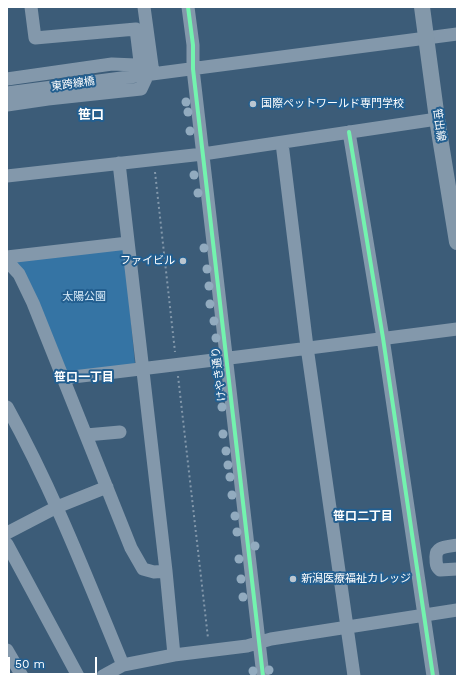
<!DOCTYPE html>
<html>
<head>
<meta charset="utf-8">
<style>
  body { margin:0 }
  #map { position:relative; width:464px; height:683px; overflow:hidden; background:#3c5c78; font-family:"Work Sans",sans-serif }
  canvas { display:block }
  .frame { position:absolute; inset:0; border:8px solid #fff; pointer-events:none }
  .scale { position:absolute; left:8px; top:657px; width:89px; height:18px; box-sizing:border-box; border:2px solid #fff; border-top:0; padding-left:5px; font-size:12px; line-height:14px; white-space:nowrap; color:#fff; -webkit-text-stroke:3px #235f90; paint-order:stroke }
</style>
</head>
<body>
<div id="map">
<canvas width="464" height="683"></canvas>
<div class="frame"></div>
<div class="scale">50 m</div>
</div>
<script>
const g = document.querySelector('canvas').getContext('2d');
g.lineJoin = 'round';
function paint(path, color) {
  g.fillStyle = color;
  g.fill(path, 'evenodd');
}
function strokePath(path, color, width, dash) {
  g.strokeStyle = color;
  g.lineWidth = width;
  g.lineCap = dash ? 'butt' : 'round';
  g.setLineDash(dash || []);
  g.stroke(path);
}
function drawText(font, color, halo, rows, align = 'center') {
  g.font = font + ' "Work Sans","Noto Sans JP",sans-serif';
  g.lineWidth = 4;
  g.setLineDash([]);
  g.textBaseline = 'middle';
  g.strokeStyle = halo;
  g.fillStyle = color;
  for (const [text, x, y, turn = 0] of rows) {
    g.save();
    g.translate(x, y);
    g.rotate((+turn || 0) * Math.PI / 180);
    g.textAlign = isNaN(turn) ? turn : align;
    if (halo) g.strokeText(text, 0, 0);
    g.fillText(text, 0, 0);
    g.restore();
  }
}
const green = new Path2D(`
  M124,249L135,364L66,373L14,260Z`);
const path = new Path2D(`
  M155,172L175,352
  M178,376L208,638`);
const minor = new Path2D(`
  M31,7L35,38L136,29L141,70
  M144,7L153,73
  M188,7L193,45V69L263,676
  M7,79L112,64L136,65L148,74L141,89L48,99L7,105
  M7,93L457,34
  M349,132L383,338L433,676
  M282,143L307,347L354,676
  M119,163L166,571L174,655
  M7,176L203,154L437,119
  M7,257L128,243
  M7,261L19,274L33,303L131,548L143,569L154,572L166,571
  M64,378C195,363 326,346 457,329
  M7,407C53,490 87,578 123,665
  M86,435L120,432
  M7,533L57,507L107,487
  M7,544L78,676
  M457,545C447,547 435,546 436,558C436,563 436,567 440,570L457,569
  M7,650L22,676
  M103,676L123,665L174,655L247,646L271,639L457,610`);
const major = new Path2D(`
  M422,7L437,119L457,242`);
const cycleway = new Path2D(`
  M188,7L193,45V69L263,676
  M349,132L383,338L433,676`);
const trees = [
  [186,102],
  [188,112],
  [190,131],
  [194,175],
  [198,193],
  [204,248],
  [207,269],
  [209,286],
  [210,304],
  [214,321],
  [216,338],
  [217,370],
  [220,387],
  [222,407],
  [223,434],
  [226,451],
  [228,465],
  [230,477],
  [232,495],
  [235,516],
  [237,532],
  [255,546],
  [239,559],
  [241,579],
  [243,597],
  [269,670],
  [253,671]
];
const markers = [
  [253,104,4,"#bbc6d0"],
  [183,261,4,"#bbc6d0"],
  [293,579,4,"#bbc6d0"]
];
const streetNames = [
  ["東跨線橋",73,84,-8],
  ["笹出線",439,125,82],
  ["けやき通り",219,374,-97]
];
const poiNames = [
  ["国際ペットワールド専門学校",261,104],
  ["ファイビル",175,261,"right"],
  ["新潟医療福祉カレッジ",301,579]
];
const parkNames = [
  ["太陽公園",84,297]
];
const neighbourhoodNames = [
  ["笹口一丁目",84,377],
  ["笹口二丁目",363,516]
];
const quarterNames = [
  ["笹口",91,115]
];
paint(green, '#3574a4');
strokePath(path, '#8398ab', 2, [2, 3]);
strokePath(minor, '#8398ab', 13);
strokePath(major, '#8398aa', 16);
strokePath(cycleway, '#73f3ae', 4);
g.fillStyle = '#92abbf';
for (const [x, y] of trees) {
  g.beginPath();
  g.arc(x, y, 4.5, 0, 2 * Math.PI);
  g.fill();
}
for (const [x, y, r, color] of markers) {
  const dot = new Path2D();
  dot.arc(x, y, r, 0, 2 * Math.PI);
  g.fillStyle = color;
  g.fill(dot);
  strokePath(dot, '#235f90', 1.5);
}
drawText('11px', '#fff', '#235f90', streetNames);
drawText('11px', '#fff', '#235f90', poiNames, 'left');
drawText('11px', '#d8ebf9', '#235f90', parkNames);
drawText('bold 12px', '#fff', '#235f90', neighbourhoodNames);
drawText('bold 13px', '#fff', '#235f90', quarterNames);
</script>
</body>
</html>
